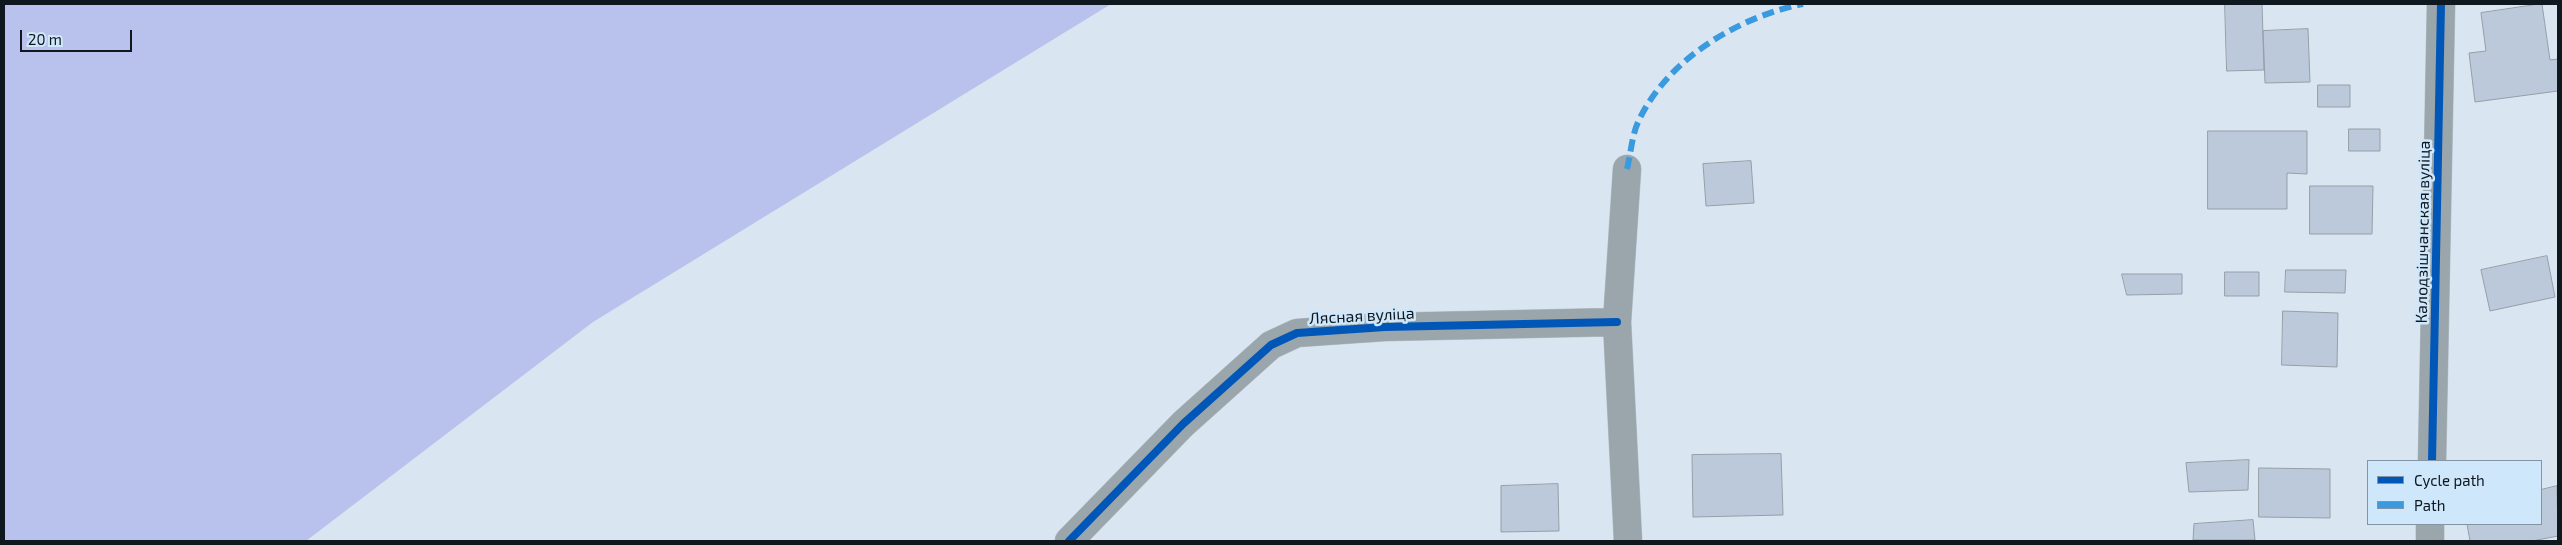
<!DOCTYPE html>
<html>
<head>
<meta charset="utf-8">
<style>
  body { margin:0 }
  #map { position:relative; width:2562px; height:545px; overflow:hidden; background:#d9e6f1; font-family:"Exo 2",sans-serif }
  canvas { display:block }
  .frame { position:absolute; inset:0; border:5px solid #10181f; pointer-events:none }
  .legend { position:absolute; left:2367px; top:460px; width:175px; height:65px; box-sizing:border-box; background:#cfe7fb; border:1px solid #8394a3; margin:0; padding:6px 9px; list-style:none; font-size:15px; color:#10181f }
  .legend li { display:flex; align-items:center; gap:10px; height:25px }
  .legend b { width:25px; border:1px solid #8394a3 }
  .scale { position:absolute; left:20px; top:30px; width:112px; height:22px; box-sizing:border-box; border:2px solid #10181f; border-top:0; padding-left:6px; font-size:15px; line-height:18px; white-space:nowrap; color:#10181f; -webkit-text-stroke:4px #cfe7fb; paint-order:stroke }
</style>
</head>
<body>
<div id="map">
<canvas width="2562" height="545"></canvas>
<div class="frame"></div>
<ul class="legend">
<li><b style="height:6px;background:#0057b8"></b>Cycle path</li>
<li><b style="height:6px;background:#3a9ae0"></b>Path</li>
</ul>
<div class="scale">20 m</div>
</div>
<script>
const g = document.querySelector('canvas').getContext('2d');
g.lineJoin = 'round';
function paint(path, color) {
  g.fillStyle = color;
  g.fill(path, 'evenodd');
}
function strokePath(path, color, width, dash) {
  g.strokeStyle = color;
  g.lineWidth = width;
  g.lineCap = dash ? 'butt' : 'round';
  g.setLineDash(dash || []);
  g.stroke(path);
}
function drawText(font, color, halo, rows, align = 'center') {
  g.font = font + ' "Exo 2",sans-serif';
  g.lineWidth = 5;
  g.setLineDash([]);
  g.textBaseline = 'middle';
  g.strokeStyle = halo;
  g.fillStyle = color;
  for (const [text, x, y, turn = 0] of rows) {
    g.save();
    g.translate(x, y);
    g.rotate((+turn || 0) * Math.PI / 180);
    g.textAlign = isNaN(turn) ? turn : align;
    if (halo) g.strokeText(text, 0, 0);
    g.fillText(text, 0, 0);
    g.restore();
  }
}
const forest = new Path2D(`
  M4,4H1111L593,322L306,541H4Z`);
const building = new Path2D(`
  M2225,4H2262L2264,70L2227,71Z
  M2542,4L2550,60L2558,59V91L2475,102L2469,53L2486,51L2481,13Z
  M2308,29L2310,82L2265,83L2263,31Z
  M2318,85H2350V107H2318Z
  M2349,129H2380V151H2349Z
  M2208,131H2307V174L2287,173V209H2208Z
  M1751,161L1754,203L1706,206L1703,164Z
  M2310,186H2373L2372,234H2310Z
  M2547,256L2555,297L2490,311L2481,270Z
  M2286,270H2346L2345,293L2285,292Z
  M2225,272H2259V296H2225Z
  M2122,274H2182V294L2127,295Z
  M2283,311L2338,313L2337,367L2282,365Z
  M1781,454L1783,515L1693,517L1692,455Z
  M2249,460L2248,490L2189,492L2186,463Z
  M2259,468L2330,469V518L2259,517Z
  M1558,484L1559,531L1501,532V486Z
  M2557,486L2558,536L2532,541H2470L2467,524H2541V490Z
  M2253,520L2255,540H2193L2194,524Z`);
const minor = new Path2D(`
  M1627,169L1617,322L1628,541
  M2432,461L2441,4
  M1069,541L1183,424L1271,345L1297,333L1385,327L1617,322
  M2430,541V524`);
const quiet = new Path2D(`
  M1627,169C1631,153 1632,134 1639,120C1668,59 1738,17 1803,4`);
const cycleway = new Path2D(`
  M2432,461L2441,4
  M1069,541L1183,424L1271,345L1297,333L1385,327L1617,322`);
const streetNames = [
  ["Калодзішчанская вуліца",2423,232,-89],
  ["Лясная вуліца",1362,316,-3]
];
paint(forest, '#b9c2ed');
paint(building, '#bcc9da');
strokePath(building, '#969ea7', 1);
strokePath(minor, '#b6c1ca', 29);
strokePath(minor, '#9aa6ac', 28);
strokePath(quiet, '#3a9ae0', 6, [12, 6]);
strokePath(cycleway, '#0057b8', 8);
drawText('16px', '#10181f', '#cfe7fb', streetNames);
</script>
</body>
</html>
